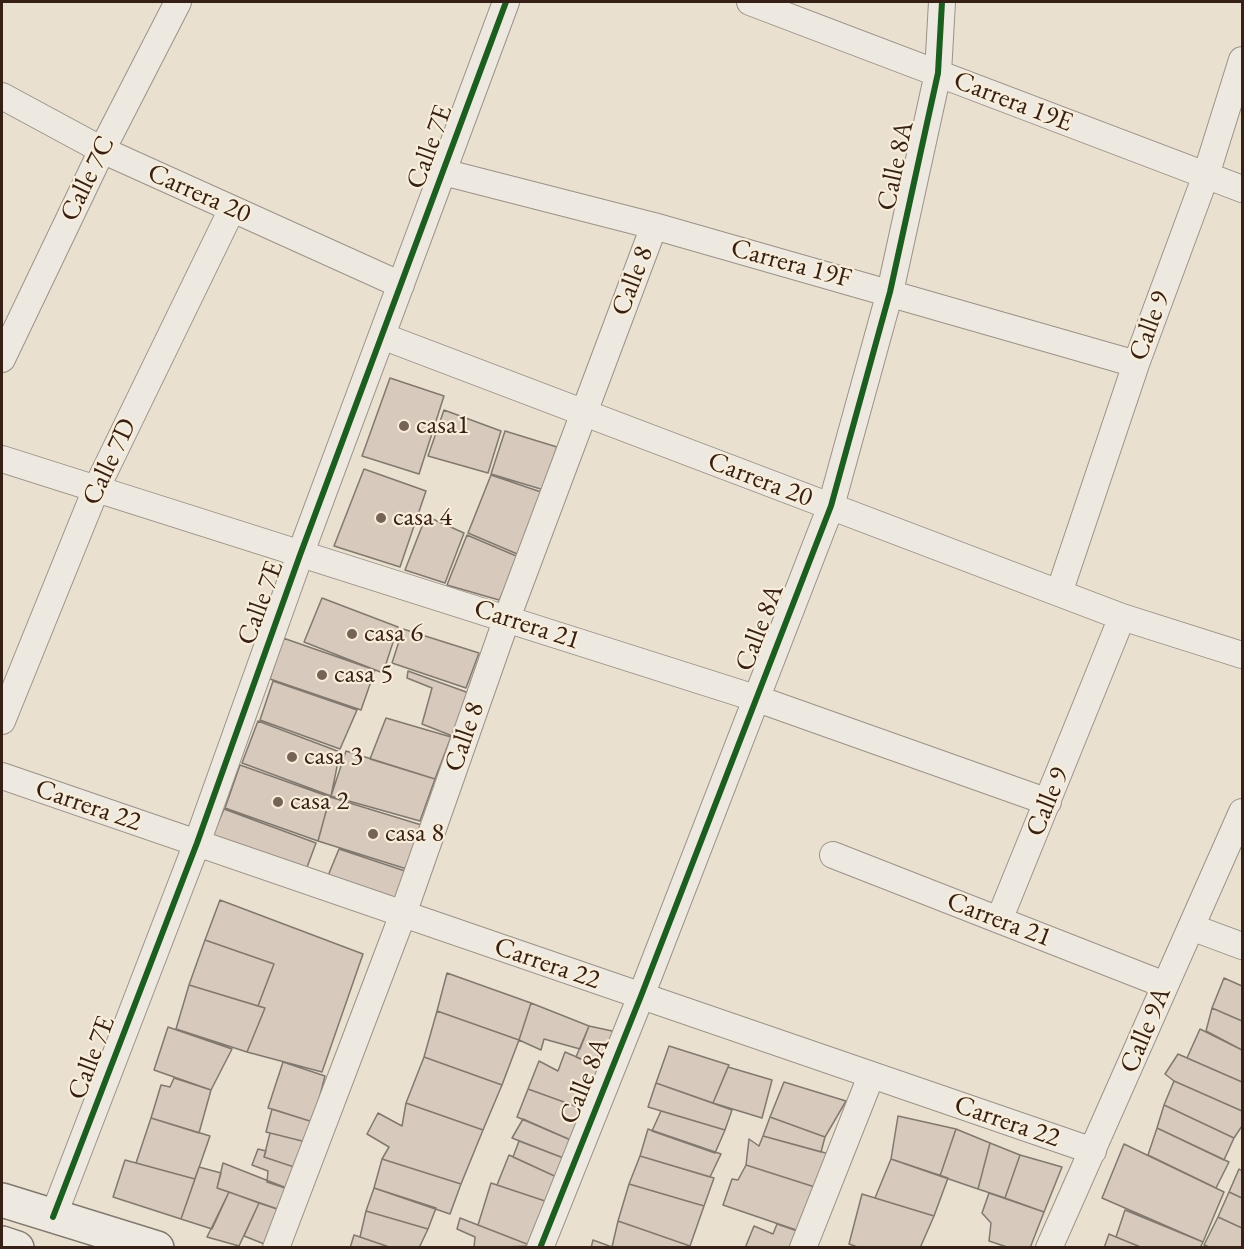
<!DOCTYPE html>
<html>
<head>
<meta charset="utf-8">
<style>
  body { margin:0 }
  #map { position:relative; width:1244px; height:1249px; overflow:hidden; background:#eae0d0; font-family:"EB Garamond",serif }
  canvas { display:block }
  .frame { position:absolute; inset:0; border:3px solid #361f15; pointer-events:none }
</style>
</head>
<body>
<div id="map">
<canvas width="1244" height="1249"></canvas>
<div class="frame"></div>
</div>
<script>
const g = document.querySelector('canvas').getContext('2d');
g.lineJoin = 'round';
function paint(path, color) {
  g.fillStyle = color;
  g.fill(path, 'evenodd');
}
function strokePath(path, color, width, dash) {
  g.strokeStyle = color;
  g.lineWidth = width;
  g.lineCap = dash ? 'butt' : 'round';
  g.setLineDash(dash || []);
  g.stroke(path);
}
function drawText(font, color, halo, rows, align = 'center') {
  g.font = font + ' "EB Garamond",serif';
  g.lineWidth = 4.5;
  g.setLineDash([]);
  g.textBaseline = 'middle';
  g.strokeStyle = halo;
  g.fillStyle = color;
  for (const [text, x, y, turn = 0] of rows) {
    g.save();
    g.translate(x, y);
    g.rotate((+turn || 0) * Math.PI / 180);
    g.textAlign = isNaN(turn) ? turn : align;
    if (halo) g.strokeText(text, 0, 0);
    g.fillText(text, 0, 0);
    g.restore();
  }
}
const building = new Path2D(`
  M390,378L444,396L419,474L362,456Z
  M444,410L501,431L488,473L428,456Z
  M505,431L557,447L544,490L491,474Z
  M364,469L426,491L400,567L334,546Z
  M491,475L544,493L522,556L468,533Z
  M426,516L464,533L445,583L405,570Z
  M467,535L521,558L499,600L447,585Z
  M322,598L398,627L383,673L304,642Z
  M403,629L479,653L466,688L392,663Z
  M283,638L375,670L361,710L270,679Z
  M408,671L469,693L455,737L422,724L432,688L407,678Z
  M273,681L357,710L340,749L260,720Z
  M386,718L451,737L435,779L370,759Z
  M258,721L340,752L331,796L242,763Z
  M346,751L435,779L420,821L331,796Z
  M240,765L330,797L318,841L225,808Z
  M330,797L428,827L413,871L318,841Z
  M224,809L316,843L306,870L209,844Z
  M339,849L414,874L400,909L325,883Z
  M220,900L363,954L322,1072L247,1052L265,1008L258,1006L274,964L205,940Z
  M205,940L274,964L258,1006L189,985Z
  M447,973L531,1003L519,1040L437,1011Z
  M1224,978L1242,986V1021L1212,1008Z
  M189,985L265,1008L247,1052L176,1029Z
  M531,1003L589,1026L580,1049L544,1039L541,1050L519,1040Z
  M1212,1008L1242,1021V1050L1206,1031Z
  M437,1011L519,1040L502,1085L424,1057Z
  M589,1026L626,1034L617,1063L598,1055L595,1065L576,1057Z
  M168,1027L232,1049L211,1090L154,1070Z
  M1200,1029L1242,1050V1082L1187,1058Z
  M669,1046L729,1065L713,1103L656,1083Z
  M565,1052L609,1071L586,1110L528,1089L539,1061L558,1071Z
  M1178,1054L1242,1082V1111L1174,1081L1165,1074Z
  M424,1057L502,1085L483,1130L406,1103Z
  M283,1062L325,1076L313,1122L268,1108Z
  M728,1067L772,1080L762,1118L713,1103Z
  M174,1078L211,1090L199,1133L151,1118L161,1085L170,1087Z
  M1174,1081L1242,1111V1126L1234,1138L1164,1105Z
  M784,1082L846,1101L825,1137L770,1117Z
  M656,1083L732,1110L725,1130L648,1107Z
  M528,1089L586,1110L573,1141L517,1117Z
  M406,1103L483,1130L461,1184L382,1159L389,1147L367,1134L378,1113L402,1126Z
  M1164,1105L1234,1138L1224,1160L1157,1128Z
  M272,1109L313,1122L306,1142L266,1132Z
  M661,1111L725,1130L715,1153L652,1131Z
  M898,1116L956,1129L940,1176L891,1159Z
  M770,1117L825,1137L821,1152L763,1136Z
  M151,1118L210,1136L195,1179L136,1163Z
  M523,1119L573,1141L566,1159L512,1138Z
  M1157,1128L1229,1162L1216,1188L1148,1155Z
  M648,1129L721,1154L710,1177L640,1156Z
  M956,1129L990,1143L978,1189L940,1176Z
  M270,1133L306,1142L300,1169L264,1157Z
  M763,1136L833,1155L821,1189L746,1165L749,1139L759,1146Z
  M519,1141L566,1159L561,1179L513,1157Z
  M990,1143L1020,1155L1005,1198L978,1189Z
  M1124,1144L1224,1192L1203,1242L1102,1198Z
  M258,1149L266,1151L264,1157L300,1169L294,1191L267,1182L268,1171L252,1165Z
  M509,1155L561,1179L551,1203L497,1185Z
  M1020,1155L1062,1167L1044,1212L1005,1198Z
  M640,1156L714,1178L704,1206L629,1184Z
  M382,1159L461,1184L450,1214L374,1188Z
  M891,1159L948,1178L934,1216L875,1198Z
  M125,1160L195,1179L181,1219L113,1197Z
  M223,1163L294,1191L289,1213L217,1188Z
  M746,1165L821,1189L805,1233L723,1205L732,1179L738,1180Z
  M199,1167L221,1173L217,1188L229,1192L212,1229L181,1219Z
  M1239,1169L1242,1171V1198L1229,1192Z
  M491,1183L551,1203L532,1246L478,1225Z
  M629,1184L704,1206L690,1246L618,1221Z
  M374,1188L436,1208L428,1229L366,1211Z
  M229,1192L259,1203L239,1246L207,1237Z
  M1229,1192L1242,1198V1228L1218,1217Z
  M989,1193L1044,1212L1030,1248H1010L989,1241L991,1223L982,1213Z
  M862,1194L934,1216L920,1248H860L849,1244Z
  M259,1203L289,1213L272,1247L244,1236Z
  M1125,1210L1203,1242L1200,1248H1143L1116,1237Z
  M366,1211L428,1229L419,1248H392L360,1237Z
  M1218,1217L1242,1228V1248H1212L1204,1245Z
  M460,1218L532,1246L474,1248L475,1237L457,1229Z
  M618,1221L690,1246L689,1248H591L593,1240L612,1247Z
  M777,1224L812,1236L807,1248H745L754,1226L773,1234Z
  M1109,1234L1116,1237L1143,1248H1104Z
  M354,1235L360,1237L392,1248H350Z`);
const minor = new Path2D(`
  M750,2L1242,189
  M2,96L102,150L401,285
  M443,172L654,226L1136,364
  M382,336L1122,617L1242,655
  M2,359L102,150L178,2
  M2,459L755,698L1048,802
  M1059,593L1136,364L1206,175L1242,60
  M2,721L96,489L232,209
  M2,776L1093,1151
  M833,855L1165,985
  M999,920L1122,617
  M1191,927L1242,946
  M53,1217L197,843L300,555L506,2
  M276,1248L403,914L507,618L654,226
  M540,1248L641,996L831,506L890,292L938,73L942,2
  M803,1248L871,1076
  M1049,1248L1242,812`);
const secondary = new Path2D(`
  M2,1200L157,1248
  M2,1243L17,1248`);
const cycleway = new Path2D(`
  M53,1217L197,843L300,555L506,2
  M540,1248L641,996L831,506L890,292L938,73L942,2`);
const markers = [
  [404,426,6,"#756356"],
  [381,518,6,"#756356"],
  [352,634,6,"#756356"],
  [322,675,6,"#756356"],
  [292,757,6,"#756356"],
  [278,802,6,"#756356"],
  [373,834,6,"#756356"]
];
const streetNames = [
  ["Carrera 19E",1013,102,21],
  ["Calle 7E",430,147,-70],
  ["Calle 8A",896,166,-78],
  ["Calle 7C",88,179,-64],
  ["Carrera 20",199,194,24],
  ["Carrera 19F",791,264,15],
  ["Calle 8",633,281,-69],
  ["Calle 9",1150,326,-70],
  ["Calle 7D",110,462,-65],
  ["Carrera 20",760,480,21],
  ["Calle 7E",261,603,-70],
  ["Carrera 21",527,625,18],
  ["Calle 8A",760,628,-69],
  ["Calle 8",465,737,-71],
  ["Calle 9",1048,802,-68],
  ["Carrera 22",88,806,19],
  ["Carrera 21",999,920,21],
  ["Carrera 22",547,964,19],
  ["Calle 9A",1146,1030,-67],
  ["Calle 7E",92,1058,-69],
  ["Calle 8A",585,1081,-68],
  ["Carrera 22",1007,1122,19]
];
const poiNames = [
  ["casa1",416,426],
  ["casa 4",393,518],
  ["casa 6",364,634],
  ["casa 5",334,675],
  ["casa 3",304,757],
  ["casa 2",290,802],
  ["casa 8",385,834]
];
paint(building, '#d7c9bb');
strokePath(building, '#81786f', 1.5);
strokePath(minor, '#9b9288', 28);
strokePath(secondary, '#81786f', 36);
strokePath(minor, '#ede8e0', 26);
strokePath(secondary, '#ede8e0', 33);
strokePath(cycleway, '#1b5e20', 6);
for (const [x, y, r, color] of markers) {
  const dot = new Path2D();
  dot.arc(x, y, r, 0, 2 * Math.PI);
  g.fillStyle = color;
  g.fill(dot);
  strokePath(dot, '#f8edd9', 2);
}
drawText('27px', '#361f15', '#f8edd9', streetNames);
drawText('27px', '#361f15', '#f8edd9', poiNames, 'left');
</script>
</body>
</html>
